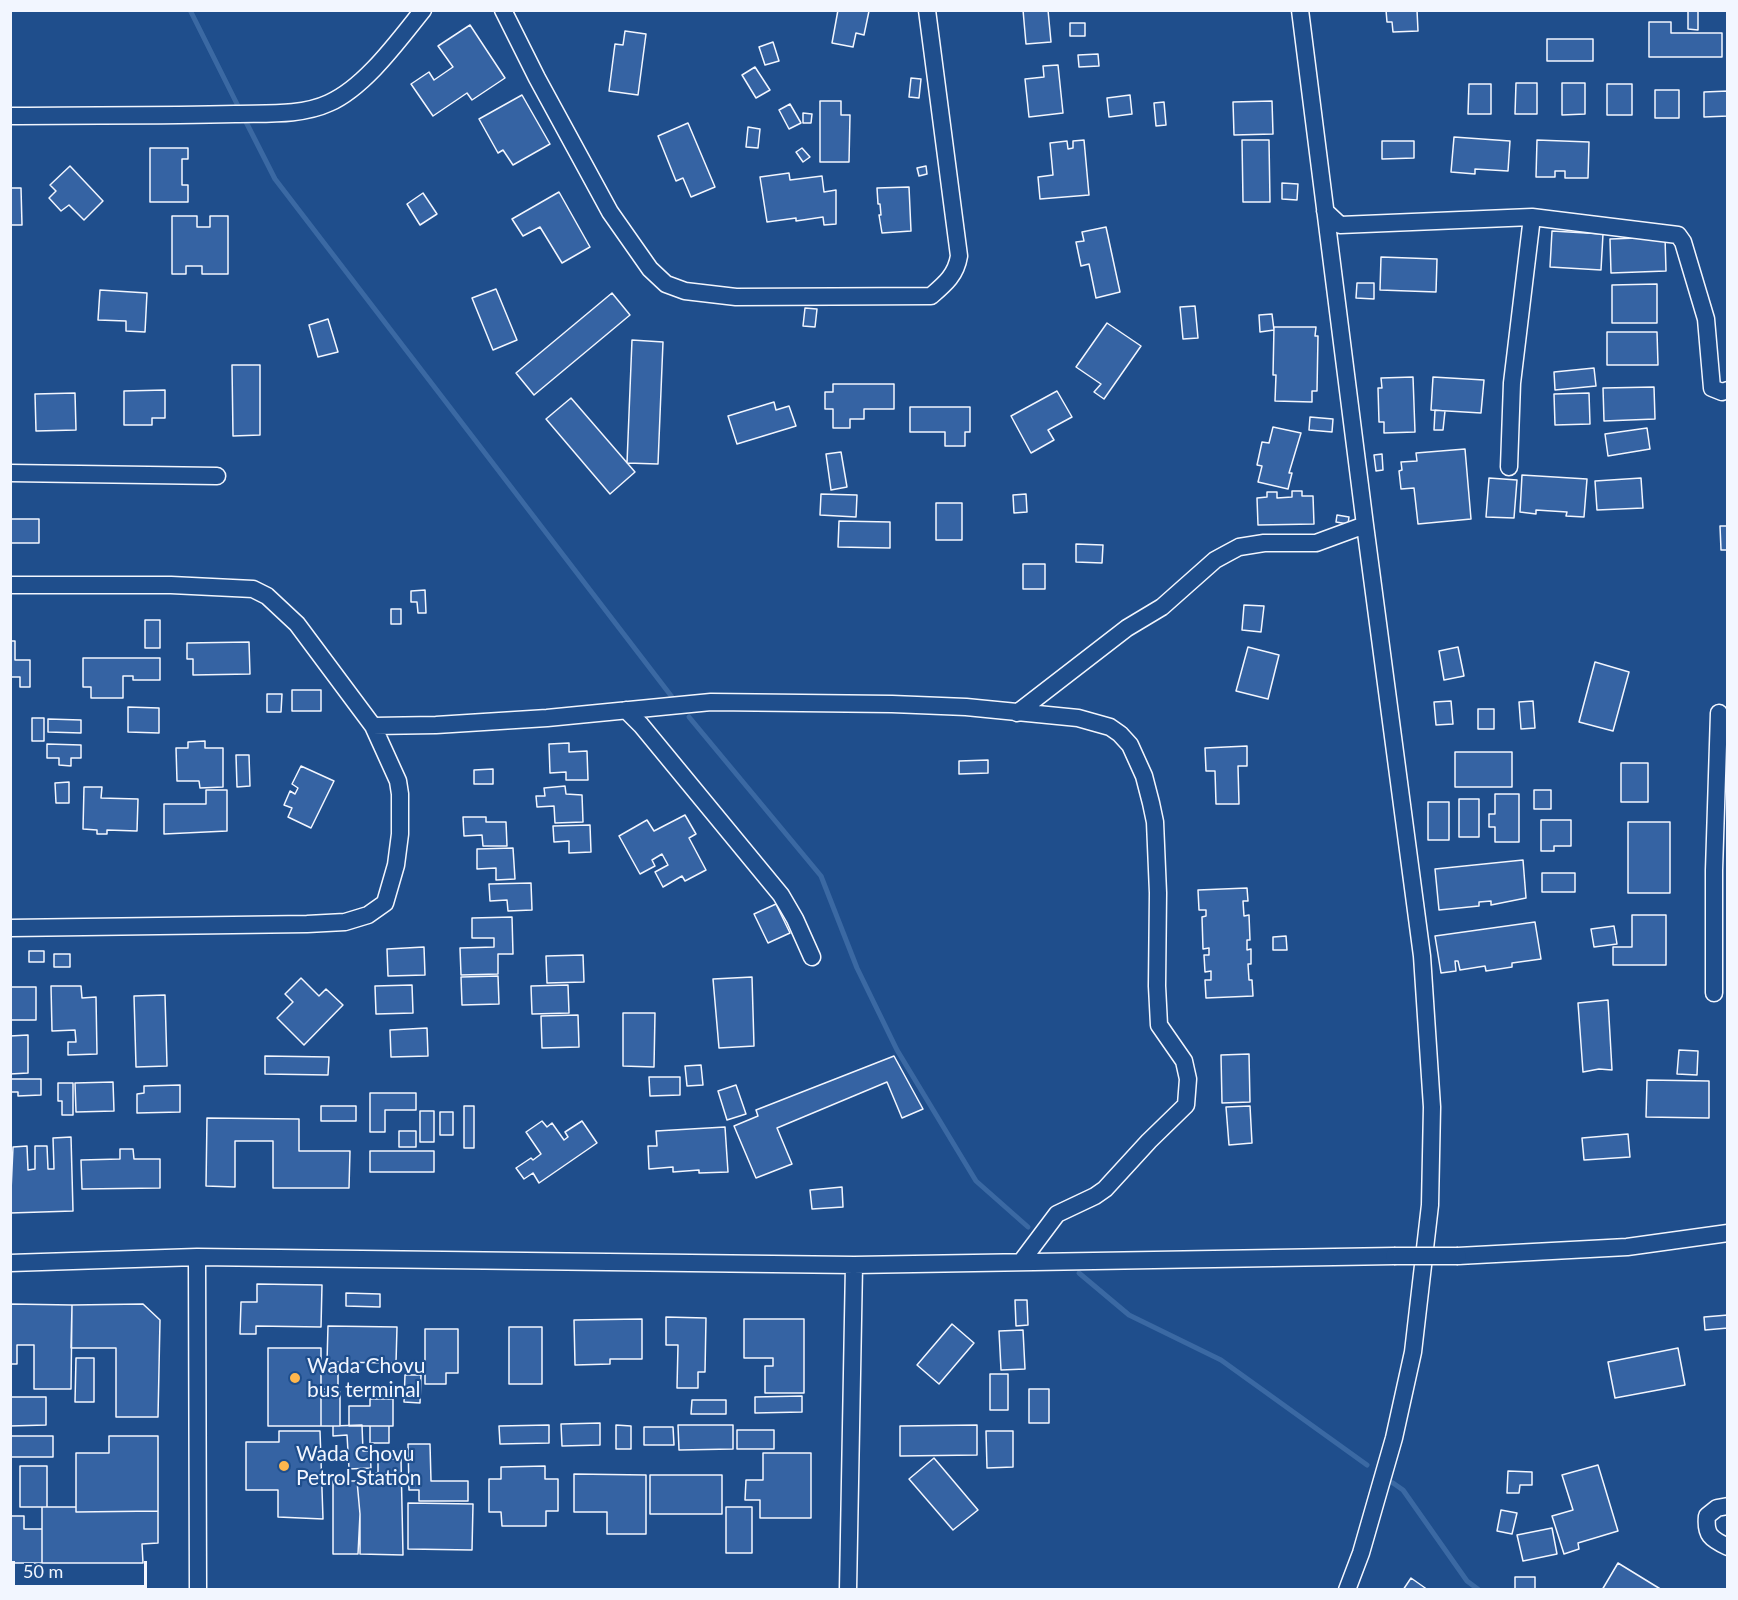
<!DOCTYPE html>
<html>
<head>
<meta charset="utf-8">
<style>
  body { margin:0 }
  #map { position:relative; width:1738px; height:1600px; overflow:hidden; background:#1f4e8c; font-family:Lato,sans-serif }
  canvas { display:block }
  .frame { position:absolute; inset:0; border:12px solid #f2f6ff; pointer-events:none }
  .scale { position:absolute; left:12px; top:1561px; width:135px; height:27px; box-sizing:border-box; border:3px solid #f2f6ff; border-top:0; padding-left:8px; font-size:18px; line-height:21px; white-space:nowrap; color:#f2f6ff; -webkit-text-stroke:4px #1f4e8c; paint-order:stroke }
</style>
</head>
<body>
<div id="map">
<canvas width="1738" height="1600"></canvas>
<div class="frame"></div>
<div class="scale">50 m</div>
</div>
<script>
const g = document.querySelector('canvas').getContext('2d');
g.lineJoin = 'round';
function strokePath(path, color, width, dash) {
  g.strokeStyle = color;
  g.lineWidth = width;
  g.lineCap = dash ? 'butt' : 'round';
  g.setLineDash(dash || []);
  g.stroke(path);
}
function paint(path, color) {
  g.fillStyle = color;
  g.fill(path, 'evenodd');
}
function drawText(font, color, halo, rows, align = 'center') {
  g.font = font + ' Lato,sans-serif';
  g.lineWidth = 4.5;
  g.setLineDash([]);
  g.textBaseline = 'middle';
  g.strokeStyle = halo;
  g.fillStyle = color;
  for (const [text, x, y, turn = 0] of rows) {
    g.save();
    g.translate(x, y);
    g.rotate((+turn || 0) * Math.PI / 180);
    g.textAlign = isNaN(turn) ? turn : align;
    if (halo) g.strokeText(text, 0, 0);
    g.fillText(text, 0, 0);
    g.restore();
  }
}
const stream = new Path2D(`
  M190,10L240,110
  M244,118L275,179L672,697
  M689,717L821,876L857,968L897,1050L976,1181L1028,1227
  M1079,1273L1129,1315L1221,1360L1367,1465
  M1393,1483L1403,1490L1467,1581L1479,1590`);
const building = new Path2D(`
  M838,10L869,11L864,35L856,33L853,47L832,43Z
  M1023,10H1048L1051,42L1026,44Z
  M1386,10H1417L1418,31L1393,32L1392,22H1387Z
  M1688,10H1698V30L1688,29Z
  M1649,22H1671V33H1722V57H1649Z
  M1070,23H1085V36H1070Z
  M470,25L505,78L472,100L467,93L433,116L411,84L429,72L434,80L453,67L438,46Z
  M625,31L646,34L638,95L609,91L615,44L623,45Z
  M1547,39H1593V61H1547Z
  M773,42L779,61L765,65L759,47Z
  M1098,54L1099,66L1079,67L1078,55Z
  M1058,65L1063,113L1029,117L1025,79L1044,77L1043,66Z
  M755,67L770,90L756,98L742,75Z
  M911,78L921,79L919,98L909,97Z
  M1516,83H1537V114H1515Z
  M1562,83H1585V114L1562,115Z
  M1469,84H1491V114H1468Z
  M1607,84H1632V115H1607Z
  M1655,90H1679V118H1655Z
  M1728,91V116L1704,117V92Z
  M522,95L550,144L513,165L503,150L498,153L479,119Z
  M1130,95L1132,114L1109,117L1107,98Z
  M820,101H841V115H850L849,162H820Z
  M1272,101L1273,134L1234,135L1233,102Z
  M1164,102L1166,125L1156,126L1154,103Z
  M790,104L801,123L789,129L779,110Z
  M803,113L812,114L811,123H803Z
  M688,123L715,187L691,197L683,178L676,181L658,136Z
  M748,127L760,129L758,148L746,147Z
  M1454,137L1510,141L1508,171L1475,169V174L1451,172Z
  M1084,140L1089,195L1040,199L1038,177L1053,175L1050,143L1067,141L1068,149L1073,148V141Z
  M1242,140H1269L1270,202H1243Z
  M1537,140L1589,142L1588,178H1565V171H1555V177H1536Z
  M1382,141H1414V158L1382,159Z
  M150,148H188V159H182V185H188V202H150Z
  M802,148L810,157L803,162L796,152Z
  M70,166L103,201L84,220L69,205L61,211L49,198L56,191L50,185Z
  M926,166L927,174L919,176L917,168Z
  M789,173L790,180L822,176L824,192L836,190V224L824,225L823,217L796,221V218L767,222L760,177Z
  M1282,183L1298,184L1297,200L1282,199Z
  M909,187L911,231L882,233L879,215H881L880,204H878L877,188Z
  M10,188H21L22,225H10Z
  M559,192L590,247L562,263L540,227L523,236L512,219Z
  M423,193L437,214L420,225L407,204Z
  M172,216H197V227H210V216H228V274H202V266H186V274H172Z
  M1106,227L1120,292L1096,298L1089,264L1081,266L1076,242L1084,241L1082,232Z
  M1552,231L1603,234L1601,270L1550,267Z
  M1665,237L1666,271L1611,273L1610,239Z
  M1381,257L1437,259L1436,292L1380,290Z
  M1357,283H1374V299L1356,298Z
  M1657,284V323H1612V285Z
  M496,289L517,340L493,350L472,298Z
  M100,290L147,293L145,332L126,331V321L98,320Z
  M612,293L630,315L534,395L516,373Z
  M1195,306L1198,338L1183,339L1180,307Z
  M805,308L817,309L815,327L803,326Z
  M1272,314L1274,330L1260,332L1259,315Z
  M328,319L338,352L318,357L309,325Z
  M1107,323L1141,346L1104,399L1094,392L1101,384L1076,367Z
  M1274,327H1316L1315,336H1318L1317,391H1312V402L1275,401L1276,375H1273Z
  M1607,332H1657L1658,365H1607Z
  M632,340L663,342L658,464L627,463Z
  M232,365H260V435L233,436Z
  M1594,368L1596,386L1555,390L1554,372Z
  M1413,377L1415,432L1384,433V422H1379L1378,388H1382L1381,378Z
  M1433,377L1484,380L1481,413L1431,410Z
  M833,384H894V409H864V419H850V428H833V409H825V392H833Z
  M1654,387L1655,419L1604,421L1603,388Z
  M165,390V418H152V425H124V391Z
  M1057,391L1072,417L1048,430L1054,440L1031,453L1011,416Z
  M75,393L76,430L36,431L35,394Z
  M1589,393L1590,424L1555,425L1554,394Z
  M571,398L635,472L610,494L546,419Z
  M774,402L776,410L789,406L796,426L737,444L728,416Z
  M910,407H970V432H965V446H945V432H910Z
  M1435,410L1445,411L1443,430H1434Z
  M1310,417L1333,419L1332,432L1309,430Z
  M1273,427L1301,433L1289,473H1292L1288,489L1258,482L1262,466L1257,465L1262,442L1269,443Z
  M1647,428L1650,449L1608,456L1605,434Z
  M1465,449L1471,519L1418,524L1414,488L1401,489L1399,471L1402,470L1401,462L1417,461L1416,453Z
  M841,452L847,487L831,490L826,454Z
  M1382,454L1383,470L1376,471L1374,455Z
  M1522,475L1587,479L1584,517L1566,516L1567,512L1536,510V514L1520,512Z
  M1489,478L1517,480L1514,518L1486,517Z
  M1641,478L1643,508L1597,510L1595,481Z
  M1292,491H1302V496H1313L1314,524L1258,525L1257,498L1267,497V492H1277V498L1292,497Z
  M821,494L857,495L856,517L820,515Z
  M1026,494L1027,512L1014,513L1013,495Z
  M936,503H962V540H936Z
  M1337,515L1349,517L1348,524L1336,522Z
  M10,519H39V543H10Z
  M839,521L890,522V548L838,547Z
  M1720,526H1728V550H1721Z
  M1076,544L1103,545L1102,563L1076,562Z
  M1023,564H1045V589H1023Z
  M425,590L426,613H418L417,602H411V591Z
  M1244,605L1264,606L1261,632L1242,630Z
  M391,609H401V624H391Z
  M145,620H160V648H145Z
  M10,641H15V660H30V687H20V677H10Z
  M249,642L250,674L193,675V659H187V643Z
  M1248,647L1279,655L1268,699L1236,691Z
  M1458,647L1464,676L1444,680L1439,651Z
  M83,658H160V680H133V676H123V698H91V687H83Z
  M1595,662L1629,672L1613,731L1579,722Z
  M292,690H321V711H292Z
  M267,694H282L281,712H267Z
  M1451,701L1453,724L1436,725L1434,702Z
  M1533,701L1535,728L1521,729L1519,702Z
  M128,707L159,708V733L128,732Z
  M1478,709H1494V729H1478Z
  M32,718H44V741H32Z
  M48,719L81,720V733L48,732Z
  M205,741V748H223V787L200,788L199,781H177L176,748H188V742Z
  M569,743V752L587,751L588,780H566V772L550,773L549,744Z
  M47,744L81,745V758H71V766L59,765V758H47Z
  M1247,746V766H1238L1239,804H1216L1215,771H1206L1205,748Z
  M1455,752H1512V787H1455Z
  M236,755H249L250,786L237,787Z
  M988,760V773L959,774V761Z
  M1621,763H1648V802H1621Z
  M301,766L334,781L311,828L288,817L292,808L284,805L290,791L295,794L298,788L292,784Z
  M493,769V784H474V770Z
  M69,782V803H56L55,783Z
  M565,786L566,794L582,795L583,822L555,823L554,806L537,807L536,796H545L544,788Z
  M84,787H102L101,798L138,799L137,831L107,830V834H97V830L83,829Z
  M206,790H227V831L164,834V804H206Z
  M1534,790H1551V809H1534Z
  M1495,794H1519V842H1495V827H1489V814H1495Z
  M1459,799H1479V837H1459Z
  M1428,802H1449V840H1428Z
  M685,815L696,834L689,838L706,870L685,881L682,876L663,887L655,872L668,865L662,854L652,860L655,866L640,874L619,836L647,820L654,831Z
  M463,817H486V822H506L507,846H483L482,835L464,836Z
  M1541,820H1571V846H1554V851H1541Z
  M1628,822H1670V893H1628Z
  M590,825L591,852L569,853V841L554,842L553,826Z
  M513,848L515,879L496,880V868L477,869V849Z
  M1523,860L1526,898L1491,905V901L1479,902V906L1439,910L1435,869Z
  M1542,873H1575V892H1542Z
  M531,883L532,910L508,911L507,900L490,901L489,884Z
  M1247,888L1248,901H1243L1244,916L1249,915L1250,940H1247V950L1251,949V964H1248L1249,980H1252L1253,996L1206,998L1205,980H1211V971L1205,972L1204,955H1209V948L1203,949L1202,917L1206,916V910H1199L1198,890Z
  M776,904L790,933L768,943L754,914Z
  M1632,915H1666V965H1613V947H1632Z
  M512,917L513,954H498V974L461,975L460,948L494,947V938H472V918Z
  M1535,922L1541,959L1512,963V967L1486,971L1485,966L1460,970L1458,961H1455L1456,971L1441,973L1435,936Z
  M1614,926L1617,944L1594,947L1591,929Z
  M1286,936L1287,950H1273V937Z
  M424,947L425,975L388,976L387,949Z
  M29,951H44V962H29Z
  M54,954H70V967H54Z
  M583,955L584,982L547,983L546,956Z
  M498,976L499,1004L462,1005L461,977Z
  M752,977L754,1046L719,1048L713,979Z
  M301,978L319,996L326,989L343,1005L304,1045L277,1018L293,1002L285,994Z
  M412,985L413,1013L376,1014L375,986Z
  M568,985L569,1013L532,1014L531,986Z
  M51,986H81L82,998L96,997L97,1054L68,1055V1042H76L75,1030L52,1031Z
  M10,987H36V1020H10Z
  M165,995L167,1066L136,1067L134,996Z
  M1608,1000L1612,1070L1599,1069L1583,1072L1578,1003Z
  M623,1013H655L654,1067L623,1066Z
  M578,1015L579,1047L542,1048L541,1016Z
  M427,1028L428,1056L391,1057L390,1030Z
  M28,1035V1073L10,1074V1036Z
  M1679,1050L1698,1051L1697,1075L1677,1074Z
  M1249,1054L1250,1102L1222,1103L1221,1055Z
  M265,1056L329,1057L328,1075L265,1074Z
  M894,1056L923,1109L902,1118L887,1082L777,1128L792,1164L756,1178L734,1126L758,1116L756,1110Z
  M701,1065L703,1085L687,1086L685,1066Z
  M649,1077H680V1095L650,1096Z
  M10,1079H41V1095L18,1096V1092H10Z
  M1647,1080L1709,1081V1118L1646,1117Z
  M113,1082L114,1111L76,1112L75,1083Z
  M58,1083H73V1115H62V1101H58Z
  M180,1085V1112L137,1113V1094L144,1093V1086Z
  M736,1085L746,1114L727,1120L718,1091Z
  M370,1093H416V1110H385V1132H370Z
  M321,1106H356V1121H321Z
  M464,1106H474V1148H464Z
  M1250,1106L1252,1143L1229,1145L1226,1107Z
  M420,1111H434V1142H420Z
  M440,1112H453V1135H440Z
  M207,1118L299,1119V1151H350L349,1188H273V1141H235V1187L206,1186Z
  M542,1121L547,1127L552,1123L564,1140L568,1137L565,1132L582,1121L597,1143L539,1183L533,1173L524,1179L516,1168L531,1158L533,1160L541,1154L526,1132Z
  M725,1127L728,1172L699,1173V1170L673,1172V1167L649,1169L648,1146H657L656,1131Z
  M399,1131H416V1147H399Z
  M1628,1134L1630,1157L1584,1160L1582,1138Z
  M71,1137L73,1211L10,1213L13,1147L27,1146L28,1170L35,1169V1146H47L48,1169H54L53,1138Z
  M120,1149H133L134,1159H160V1188L82,1189L81,1160L120,1159Z
  M370,1151H434V1172H370Z
  M842,1187L843,1207L812,1209L810,1190Z
  M257,1284L322,1285L321,1327L256,1326V1334H240L241,1302H257Z
  M346,1293L380,1294V1307L346,1306Z
  M1015,1300H1027L1028,1325L1016,1326Z
  M10,1304L72,1305L71,1389H34V1345H17V1364H10Z
  M143,1304L160,1320L158,1417H116V1348H71L72,1305Z
  M1728,1315V1328L1705,1330L1704,1317Z
  M666,1317L706,1318L705,1372H698V1388H677L678,1345H666Z
  M642,1319V1359H610V1364L575,1365L574,1320Z
  M744,1319H804V1393H765V1366H773V1358H744Z
  M952,1324L974,1343L939,1384L917,1365Z
  M328,1326L397,1327L396,1363L327,1362Z
  M509,1327H542V1384H509Z
  M425,1329H458V1373H446V1384H425Z
  M1023,1330L1025,1369L1001,1370L999,1331Z
  M268,1348H321V1426H268Z
  M1678,1348L1685,1385L1615,1398L1608,1362Z
  M76,1358H94V1402H75Z
  M321,1366H338V1389H321Z
  M990,1374H1008V1410H990Z
  M405,1375H421L420,1403L404,1402Z
  M1029,1389H1049V1423H1029Z
  M321,1392H340V1426H321Z
  M802,1396V1412L755,1413V1397Z
  M10,1397H46V1425L10,1426Z
  M370,1399H393V1426H349V1406H370Z
  M692,1400H726V1414H691Z
  M600,1423V1445L562,1446L561,1424Z
  M362,1425L363,1451H370L371,1468L349,1469L347,1435L333,1436V1426Z
  M549,1425V1443L500,1444L499,1426Z
  M616,1425L631,1426V1449H616Z
  M678,1425H733V1449L679,1450Z
  M977,1425V1455L900,1456V1426Z
  M370,1426H389V1443H370Z
  M644,1427H673L674,1445H644Z
  M737,1430H774V1449H737Z
  M279,1431H320L323,1519L278,1517V1490H246V1442H279Z
  M986,1431H1013V1467L987,1468Z
  M10,1436H53V1457H10Z
  M109,1436H158V1511L76,1512V1453H109Z
  M408,1444H430L431,1481H468V1501H419V1490H409Z
  M763,1453H811V1518H760V1500H745L746,1480H763Z
  M934,1458L978,1510L953,1530L909,1479Z
  M378,1459H401L403,1555L360,1554V1514L357,1481H366V1473H378Z
  M1598,1465L1618,1531L1578,1543L1579,1549L1564,1554L1552,1516L1573,1510L1562,1475Z
  M20,1466H47V1507H20Z
  M545,1466V1479H558V1511H546V1526H502L501,1512H489V1479H501V1467Z
  M1508,1471L1532,1472V1485H1520L1519,1493H1507Z
  M574,1474L646,1475V1534H607V1512H574Z
  M650,1475H722V1514H650Z
  M333,1481H357L360,1514L358,1554H333Z
  M408,1503L473,1504L472,1550L408,1549Z
  M42,1507H76V1512L158,1511V1543L142,1544L143,1563H42Z
  M726,1507H752V1553H726Z
  M1501,1510L1517,1513L1512,1534L1497,1531Z
  M10,1516H24V1529H42V1563H10Z
  M1552,1528L1557,1554L1523,1561L1517,1535Z
  M1618,1563L1662,1590H1602Z
  M1515,1577H1535V1589L1515,1590Z
  M1411,1578L1428,1590H1403Z`);
const street = new Path2D(`
  M503,10L537,78L610,212L650,269L666,284L685,291L736,297L931,296C945,284 956,275 959,256L927,10
  M1300,10L1365,525L1422,956L1432,1107L1430,1205L1413,1352L1394,1438L1361,1553L1347,1590
  M10,116C85,115 160,116 235,114C265,113 301,116 329,103C365,87 398,41 423,10
  M1325,211L1340,225L1532,217L1678,235L1683,242L1706,319L1712,388L1722,392L1728,390
  M1509,467L1512,383L1532,217
  M10,473L217,476
  M10,585H171L253,589L267,596L297,624L373,726L398,781L400,794V834L396,865L385,903L368,915L345,922L307,924L10,928
  M626,710L641,725L781,895L795,919L812,957
  M1017,713L1127,628L1162,607L1215,560L1226,554L1239,547L1264,543H1316L1365,525
  M373,726L436,725L547,718L711,702L892,704L966,707L1078,718L1110,727L1120,734L1130,745L1144,776L1151,803L1155,822L1158,893L1157,986L1159,1025L1184,1061L1188,1079L1186,1105L1149,1141L1105,1189L1095,1196L1057,1214L1021,1262
  M1714,993V870L1719,713
  M1458,1256L1627,1247L1728,1233
  M197,1257L198,1590
  M10,1263L197,1257L854,1265L1394,1256
  M1728,1506L1717,1508L1707,1516C1705,1535 1711,1539 1728,1547
  M848,1590L854,1265`);
const streetBridge = new Path2D(`
  M1394,1256H1458`);
const markers = [
  [295,1378,6,"#ffb74d"],
  [284,1466,6,"#ffb74d"]
];
const poiNames = [
  ["Wada Chovu",307,1366],
  ["bus terminal",307,1390],
  ["Wada Chovu",296,1454],
  ["Petrol Station",296,1478]
];
strokePath(stream, '#3b69a3', 5);
paint(building, '#3563a3');
strokePath(building, '#f2f6ff', 1.5);
strokePath(street, '#f2f6ff', 19);
strokePath(street, '#1f4e8c', 16);
strokePath(streetBridge, '#f2f6ff', 19, []);
strokePath(streetBridge, '#1f4e8c', 16);
for (const [x, y, r, color] of markers) {
  const dot = new Path2D();
  dot.arc(x, y, r, 0, 2 * Math.PI);
  g.fillStyle = color;
  g.fill(dot);
  strokePath(dot, '#1f4e8c', 2);
}
drawText('21px', '#f2f6ff', '#1f4e8c', poiNames, 'left');
</script>
</body>
</html>
